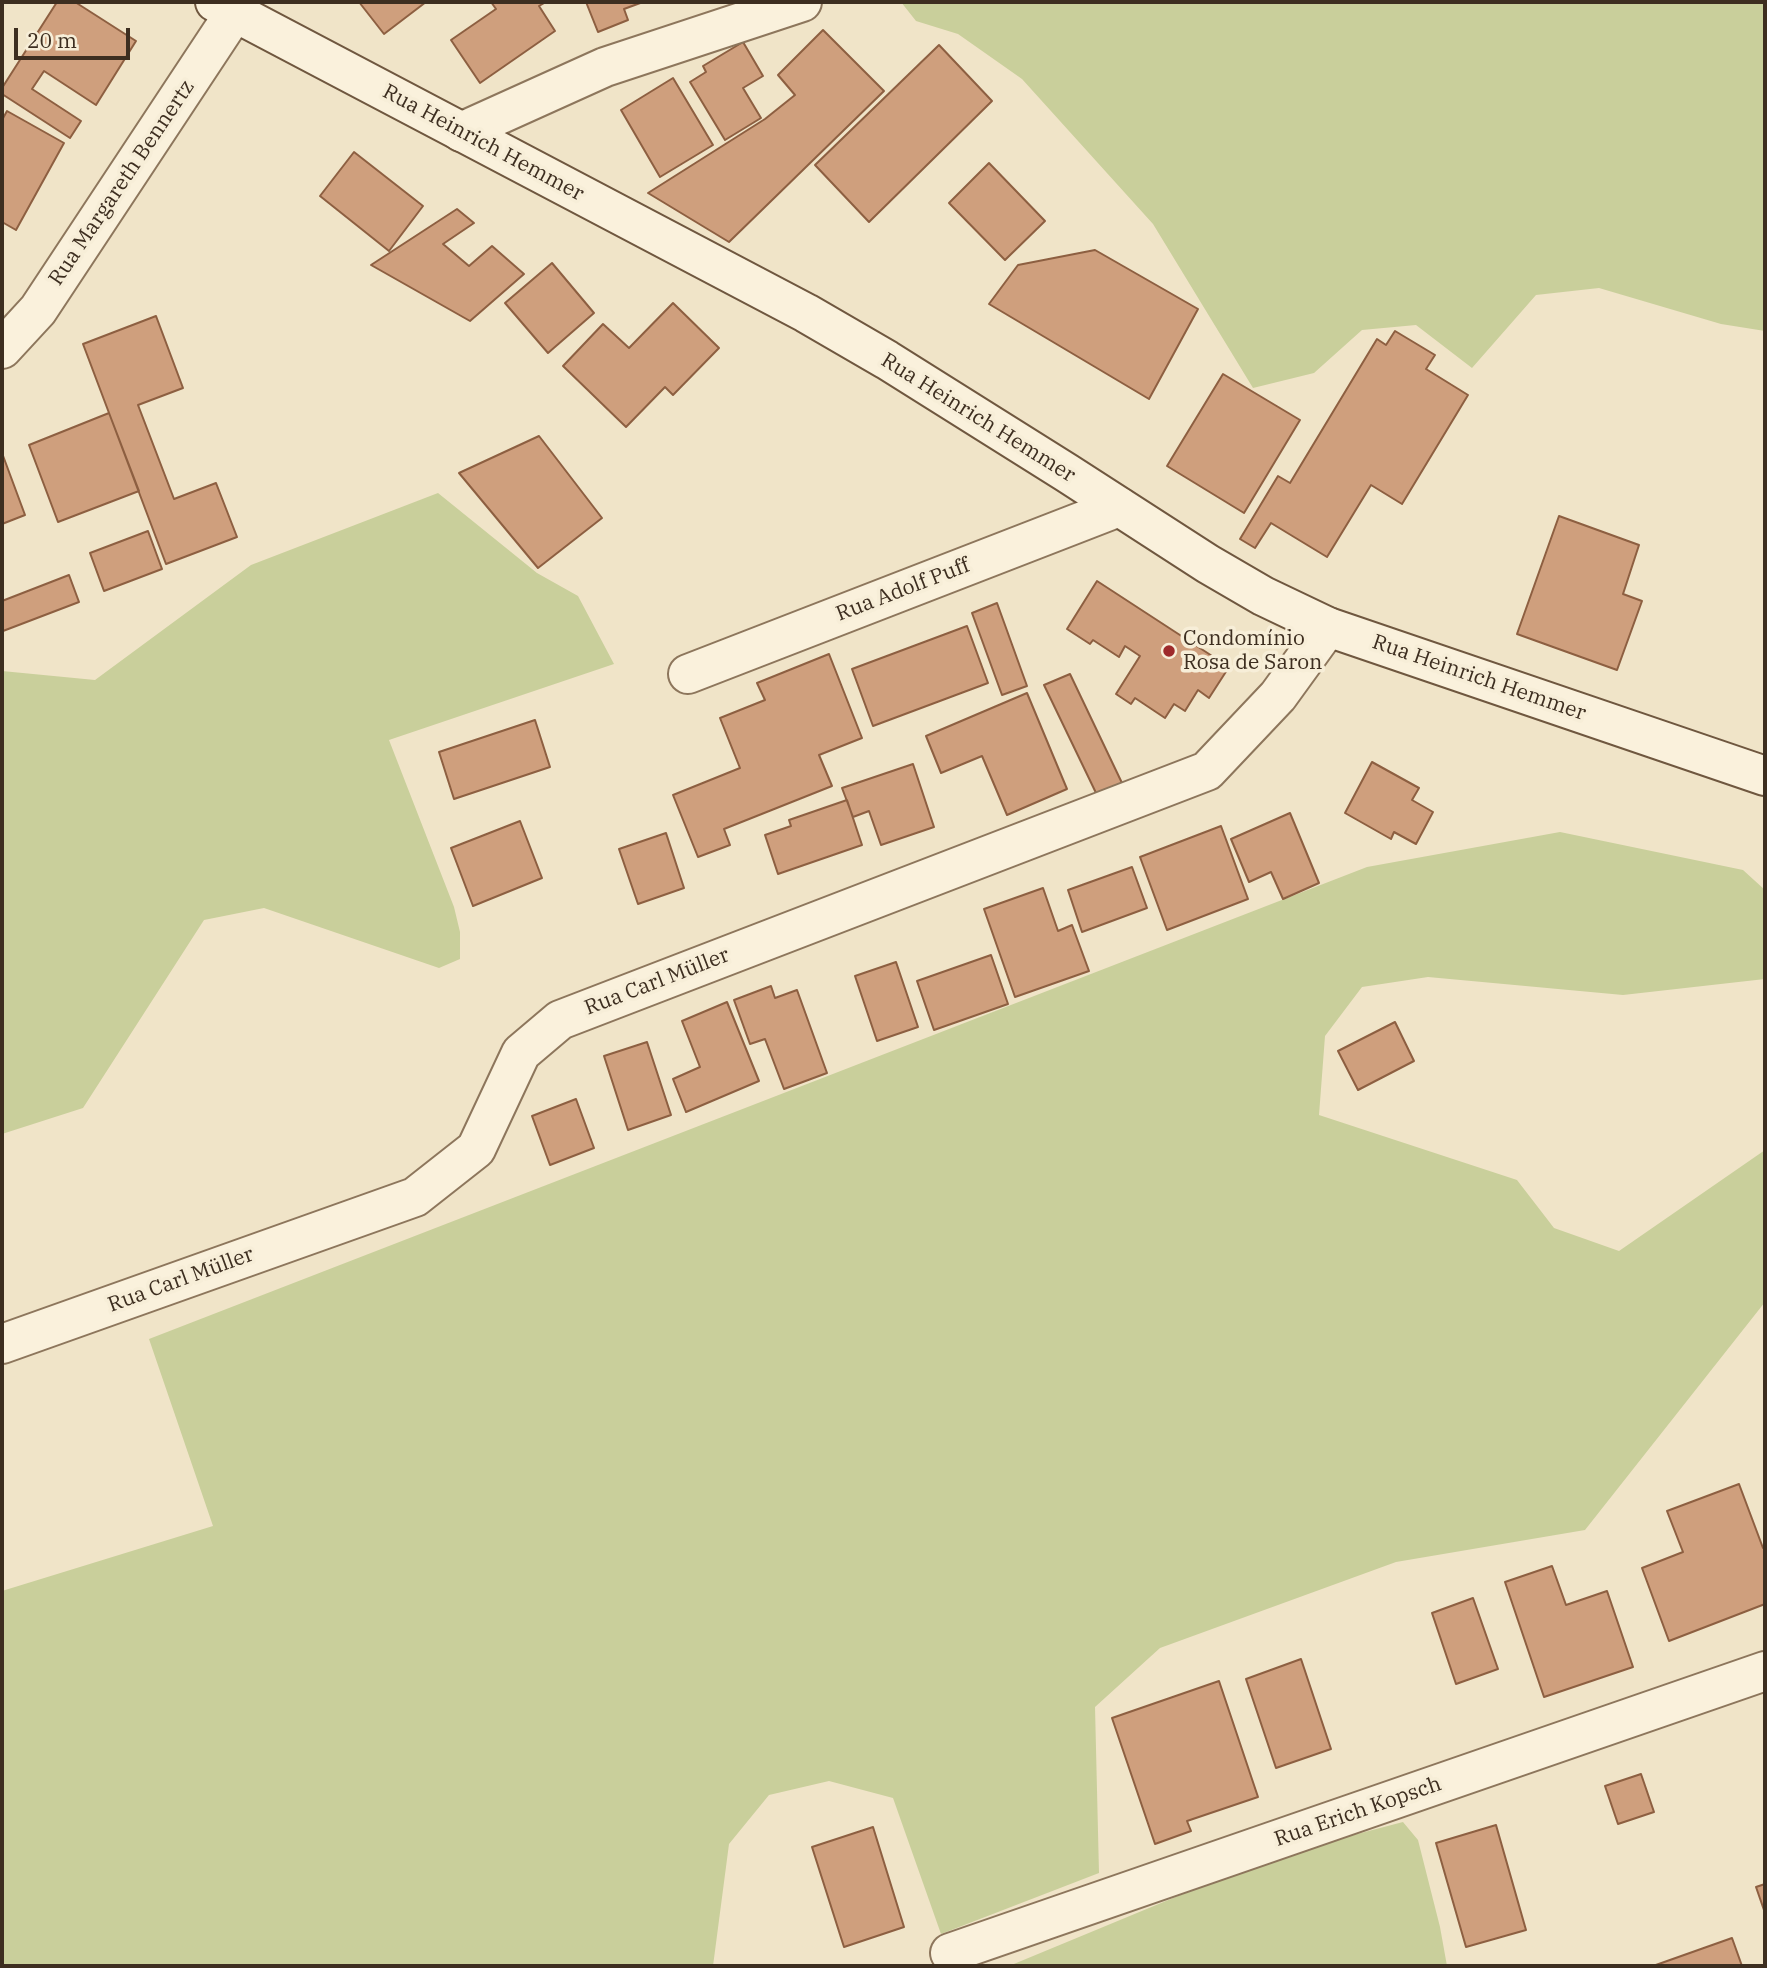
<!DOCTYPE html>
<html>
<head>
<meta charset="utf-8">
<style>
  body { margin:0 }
  #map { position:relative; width:1767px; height:1968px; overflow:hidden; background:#f0e4c8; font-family:"IBM Plex Serif",serif }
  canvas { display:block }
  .frame { position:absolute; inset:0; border:4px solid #3d2e20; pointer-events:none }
  .scale { position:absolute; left:14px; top:28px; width:116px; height:32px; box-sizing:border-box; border:4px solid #3d2e20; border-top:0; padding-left:9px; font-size:21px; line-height:24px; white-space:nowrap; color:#3d2e20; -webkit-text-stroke:5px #f7eed8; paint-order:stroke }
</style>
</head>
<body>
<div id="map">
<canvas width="1767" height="1968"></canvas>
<div class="frame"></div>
<div class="scale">20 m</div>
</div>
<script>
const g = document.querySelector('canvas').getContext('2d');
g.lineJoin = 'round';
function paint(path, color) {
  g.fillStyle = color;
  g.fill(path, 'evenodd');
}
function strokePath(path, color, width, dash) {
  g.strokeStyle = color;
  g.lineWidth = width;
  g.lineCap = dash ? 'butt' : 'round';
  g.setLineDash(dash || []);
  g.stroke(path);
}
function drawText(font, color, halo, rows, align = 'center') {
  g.font = font + ' "IBM Plex Serif",serif';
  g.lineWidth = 7;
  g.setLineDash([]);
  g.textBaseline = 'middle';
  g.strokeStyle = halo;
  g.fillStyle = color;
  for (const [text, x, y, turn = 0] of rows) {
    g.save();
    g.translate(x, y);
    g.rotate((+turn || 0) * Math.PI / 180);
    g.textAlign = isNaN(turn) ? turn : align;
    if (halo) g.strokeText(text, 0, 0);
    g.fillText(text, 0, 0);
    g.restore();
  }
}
const green = new Path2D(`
  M901,2H1765V331L1721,324L1599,288L1536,295L1472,368L1416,325L1362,330L1314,373L1253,388L1153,224L1022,79L958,34L916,21Z
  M438,493L537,573L578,596L614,664L389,740L454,907L460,932V959L439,968L264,908L204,920L83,1108L2,1134V671L95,680L251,565Z
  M1560,832L1743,870L1765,890V979L1623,995L1428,977L1362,987L1325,1036L1319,1115L1517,1180L1554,1228L1619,1251L1765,1150V1302L1585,1530L1396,1562L1160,1648L1095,1707L1099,1873L941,1934L893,1798L829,1781L769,1795L729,1844L713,1966H2V1591L213,1526L149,1339L1367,867Z
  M1403,1822L1418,1840L1440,1927L1447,1966H1009L1277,1855Z`);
const building = new Path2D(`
  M57,2H75L136,41L96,105L44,71L32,89L81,121L70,138L2,94V88Z
  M359,2H426L384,34Z
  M491,2H546L539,6L555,31L480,83L451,40L496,9Z
  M586,2H643L624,9L628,20L598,32Z
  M823,30L884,91L729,242L648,193L765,119L795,95L778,75Z
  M743,42L763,76L743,88L761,118L725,140L690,82L706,72L703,66Z
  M939,45L992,101L869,222L815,165Z
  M673,78L713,145L660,177L621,110Z
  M7,111L64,143L16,230L2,222V120Z
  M354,152L423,206L389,251L320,196Z
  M989,163L1045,221L1005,260L949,203Z
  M457,209L474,223L443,244L469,266L492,246L524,274L470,321L371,265Z
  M1095,250L1198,309L1149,399L989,304L1018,265Z
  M552,263L594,313L548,353L505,303Z
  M673,303L719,348L673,395L665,387L626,427L563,366L603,324L629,348Z
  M156,316L183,388L138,405L174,499L216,483L237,537L166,564L83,344Z
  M1395,331L1435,355L1426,369L1468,395L1402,504L1371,485L1327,557L1271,523L1255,548L1240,539L1278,476L1290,483L1377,339L1386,345Z
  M1223,374L1300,420L1244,513L1167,466Z
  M109,413L139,491L58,522L29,445Z
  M539,436L602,518L538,568L459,473Z
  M2,453L25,515L2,524Z
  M1559,516L1639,545L1623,594L1642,601L1617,670L1517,634Z
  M148,531L162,569L104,591L90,553Z
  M69,575L79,602L3,631L2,601Z
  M1097,581L1229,667L1209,698L1198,690L1185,711L1174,704L1165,718L1135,698L1131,704L1116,694L1140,656L1125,646L1119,657L1093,640L1090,644L1067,629Z
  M997,603L1027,686L1002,695L972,613Z
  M967,626L988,683L873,726L852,669Z
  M829,654L862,738L819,755L832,786L724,829L730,845L698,857L673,795L740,768L720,718L765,700L757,683Z
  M1070,674L1122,783L1097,795L1044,685Z
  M1027,693L1067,789L1007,815L982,756L941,773L926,736Z
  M535,720L550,767L454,799L439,752Z
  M1372,762L1419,788L1412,800L1433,812L1416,844L1394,832L1391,839L1345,813Z
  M913,764L934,827L881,845L869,811L853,817L842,788Z
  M847,800L862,845L778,874L765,835L791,826L789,820Z
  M1290,813L1319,883L1283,899L1271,872L1249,882L1231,839Z
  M520,821L542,878L473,906L451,848Z
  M1221,826L1248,899L1167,930L1140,857Z
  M666,833L684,888L638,904L619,849Z
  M1132,867L1147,908L1082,932L1068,890Z
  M1043,888L1058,931L1072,925L1089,971L1015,997L984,909Z
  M991,955L1008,1004L934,1030L917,981Z
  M896,962L918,1027L877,1041L855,976Z
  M771,986L775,998L797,990L827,1073L784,1089L765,1039L750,1044L734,1000Z
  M727,1002L759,1081L686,1112L673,1079L700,1067L682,1021Z
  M1395,1022L1414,1061L1358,1090L1338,1051Z
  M647,1042L671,1115L628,1130L604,1056Z
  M576,1099L594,1148L550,1165L532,1116Z
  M1739,1484L1763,1548L1765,1547V1604L1669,1641L1642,1568L1683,1552L1667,1511Z
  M1552,1566L1566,1605L1607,1591L1633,1667L1544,1697L1505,1582Z
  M1473,1598L1498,1669L1456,1684L1432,1613Z
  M1301,1659L1331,1749L1276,1768L1246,1679Z
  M1219,1681L1258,1797L1187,1821L1191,1831L1155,1844L1112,1718Z
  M1641,1774L1654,1812L1618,1824L1605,1786Z
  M1496,1825L1526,1930L1466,1947L1436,1843Z
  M873,1827L904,1927L844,1947L812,1847Z
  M1765,1884V1913L1756,1887Z
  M1732,1938L1742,1966H1653Z`);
const street = new Path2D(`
  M461,132L605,67L802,2
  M2,349L38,310L235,12
  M688,674L1119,507
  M2,1344L415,1197L476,1149L521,1053L560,1020L1207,771L1278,696L1328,627
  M950,1953L1765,1671`);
const secondary = new Path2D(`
  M215,2L806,313L887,360L1067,473L1208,564L1263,596L1328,627L1765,776`);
const markers = [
  [1169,651,7,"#9e2a2b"]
];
const streetNames = [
  ["Rua Heinrich Hemmer",483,143,28],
  ["Rua Margareth Bennertz",122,183,-56],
  ["Rua Heinrich Hemmer",978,418,32],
  ["Rua Adolf Puff",903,590,-21],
  ["Rua Heinrich Hemmer",1479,678,19],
  ["Rua Carl Müller",657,982,-21],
  ["Rua Carl Müller",181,1280,-20],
  ["Rua Erich Kopsch",1358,1812,-19]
];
const poiNames = [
  ["Condomínio",1183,639],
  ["Rosa de Saron",1183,663]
];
paint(green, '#c9cf9b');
paint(building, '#cf9f7d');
strokePath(building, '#8d5f41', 2);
strokePath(street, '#8d765c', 42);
strokePath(secondary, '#6f573f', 42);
strokePath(street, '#faf1dc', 38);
strokePath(secondary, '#faf1dc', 38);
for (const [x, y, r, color] of markers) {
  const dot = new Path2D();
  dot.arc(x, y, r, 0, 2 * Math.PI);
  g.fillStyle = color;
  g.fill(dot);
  strokePath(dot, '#f7eed8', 2.5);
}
drawText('21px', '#3d2e20', '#f7eed8', streetNames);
drawText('21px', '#3d2e20', '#f7eed8', poiNames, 'left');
</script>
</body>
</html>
